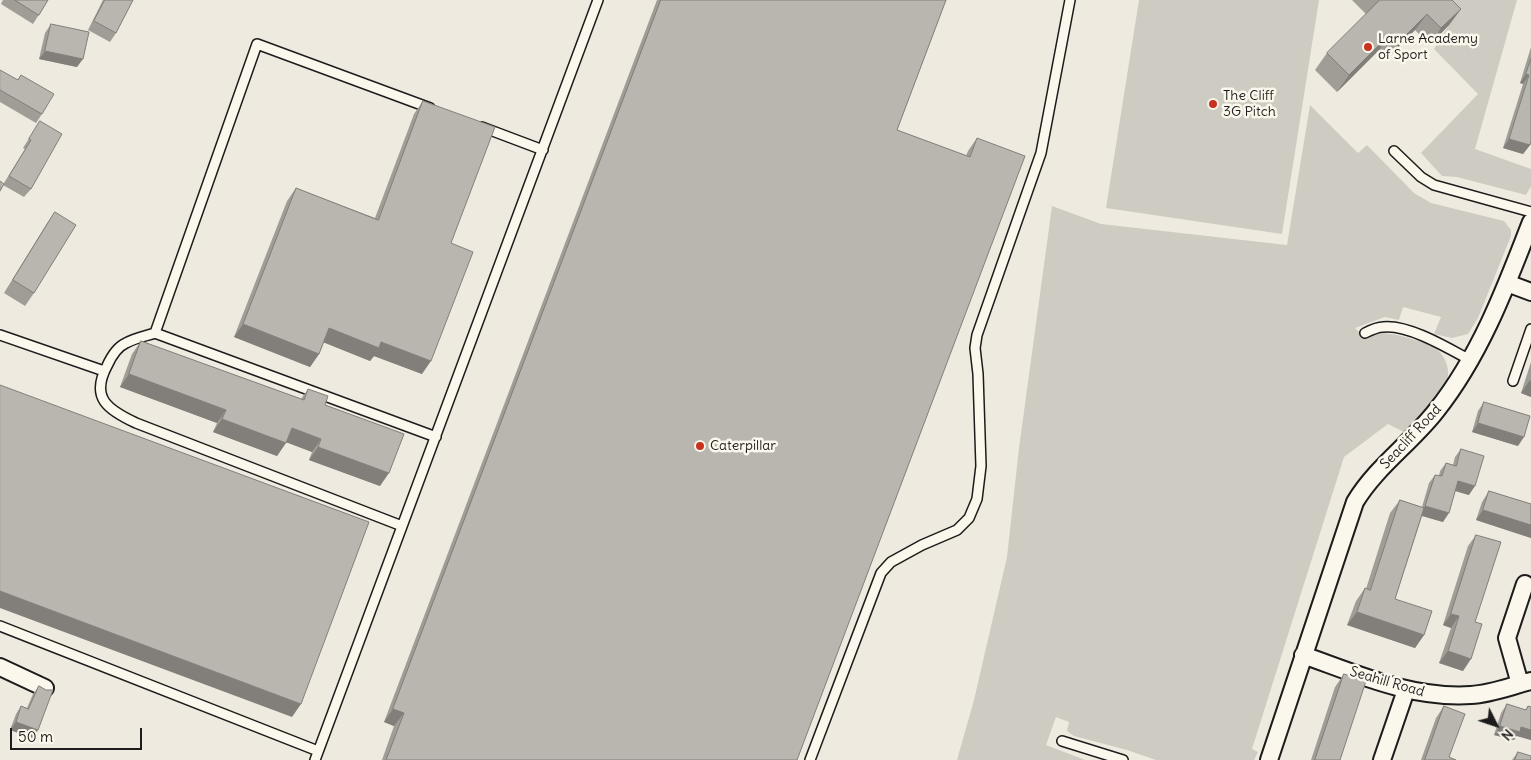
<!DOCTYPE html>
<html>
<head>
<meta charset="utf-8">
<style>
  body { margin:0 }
  #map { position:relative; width:1531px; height:760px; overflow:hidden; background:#eeeadf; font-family:Delius,sans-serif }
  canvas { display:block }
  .north { position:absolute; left:1471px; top:700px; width:50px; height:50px; -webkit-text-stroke:4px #fbf7ec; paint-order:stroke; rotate:131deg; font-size:14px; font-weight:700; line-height:20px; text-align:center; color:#1c1c1c }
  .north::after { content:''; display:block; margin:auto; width:18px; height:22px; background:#1c1c1c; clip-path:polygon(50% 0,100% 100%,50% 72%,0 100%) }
  .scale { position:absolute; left:10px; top:728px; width:132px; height:22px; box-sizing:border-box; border:2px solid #1c1c1c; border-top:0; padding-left:6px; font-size:15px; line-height:18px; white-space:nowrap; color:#1c1c1c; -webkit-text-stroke:4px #fbf7ec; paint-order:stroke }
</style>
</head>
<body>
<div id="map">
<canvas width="1531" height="760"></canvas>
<div class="north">N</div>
<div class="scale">50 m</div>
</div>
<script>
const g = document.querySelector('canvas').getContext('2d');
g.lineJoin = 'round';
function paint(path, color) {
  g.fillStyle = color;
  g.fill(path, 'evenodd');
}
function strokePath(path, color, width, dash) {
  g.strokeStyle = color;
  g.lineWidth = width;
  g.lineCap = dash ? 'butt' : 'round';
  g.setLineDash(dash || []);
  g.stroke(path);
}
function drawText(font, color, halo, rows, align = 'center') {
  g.font = font + ' Delius,sans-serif';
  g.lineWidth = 5;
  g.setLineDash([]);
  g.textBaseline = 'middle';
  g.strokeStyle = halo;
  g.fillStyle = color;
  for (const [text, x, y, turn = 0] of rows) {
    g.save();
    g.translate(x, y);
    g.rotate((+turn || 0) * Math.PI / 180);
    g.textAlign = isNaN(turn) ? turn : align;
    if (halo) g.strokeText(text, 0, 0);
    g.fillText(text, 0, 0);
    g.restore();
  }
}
const green = new Path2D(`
  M1139,0H1319L1282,234L1106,208Z
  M1423,0H1517L1475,149L1531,169V186L1526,195L1457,177L1442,176L1421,153L1478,94L1434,49L1449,25Z
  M1310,105L1358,153L1367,145L1414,193L1431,203L1504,221L1511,230V236L1478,318L1468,334L1452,338L1434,334L1441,317L1403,307L1399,320L1385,317L1355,328L1366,339C1369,338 1373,335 1376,334C1387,330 1426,342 1435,348C1443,353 1449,365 1448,375C1446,399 1422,416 1406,433L1388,424L1344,457L1252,749L1258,752L1254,760H1156L1127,750L1074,736L1067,731L1069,722L1056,717L1046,745L1085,760H957L974,700L1007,557L1019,448L1052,206L1101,224L1287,245Z`);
const lane = new Path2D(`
  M430,108L257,44L155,333L436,437
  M482,127L543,150
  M1394,151L1421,177L1434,185L1531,212
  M155,333C146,336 135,338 126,343C117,347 111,357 107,366C90,398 108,410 136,423L402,526
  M1365,333C1371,330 1377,327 1383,327C1408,324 1448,348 1470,360
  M0,335L104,371
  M1513,381L1531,329
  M0,626L318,751
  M1062,741L1123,760
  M315,760L598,0
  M810,760L881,573L891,562L922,545L957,530L969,518L977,499L981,466L978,374L975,348L977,335L1041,153L1070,0`);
const street = new Path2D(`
  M1507,283L1531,292
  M1303,655C1357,674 1412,699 1471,695C1491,694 1511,686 1531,681
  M0,667L45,688
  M1520,684L1507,638L1525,584
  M1269,760L1355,502C1376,467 1411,443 1436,411C1480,356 1506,287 1531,222
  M1382,760L1406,690`);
const wall = new Path2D(`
  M3,0H48L33,24L1,4Z
  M103,0H133L116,33L110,42L88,30Z
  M657,0H946L897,130L966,156L968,151L977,138L797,760H382L394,726L384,722Z
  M1352,0H1452L1461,9L1449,25L1430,45L1415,30L1388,58L1379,50L1337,92L1315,70L1327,53L1366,14Z
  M51,24L77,67L39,59L45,33Z
  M1531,47V141L1530,145L1523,154L1503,148L1523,84L1520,83Z
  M0,70L17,80L21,75L42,114L36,123L0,102Z
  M423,101L451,243L422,374L374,356L370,361L324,342L319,354L310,367L234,337L287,201L296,188L375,218L414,114Z
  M40,121L31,189L24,197L3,185L4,183L25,149L23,148Z
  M55,212L34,293L25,306L4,293L46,225Z
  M141,341L301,399L308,389L325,405L380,486L309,460L312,452L286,442L277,456L213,432L217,423L120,387L132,354Z
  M1531,362V397L1521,393Z
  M1484,402L1518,446L1472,432L1478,411Z
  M1461,449L1469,495L1455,491L1443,522L1422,516L1395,599L1424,635L1415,648L1347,625L1356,601L1365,588L1366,589L1390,513L1400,500L1422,507L1429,483L1435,475L1439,476L1440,471L1446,463L1453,465L1455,457Z
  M1489,491L1531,504V538L1476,520L1482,502Z
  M1476,535L1475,622L1463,671L1439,663L1451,628L1443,625L1468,546Z
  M1344,674L1340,760H1311L1335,687Z
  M39,686L33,738L10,730L16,714L21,706L27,708L33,694Z
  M1507,704L1525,710L1528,706L1531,707V740L1517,736L1514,740L1494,735L1501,713Z
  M1444,706L1449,757L1456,760H1421L1436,718Z
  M1518,752L1531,760H1512Z`);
const shadedWall = new Path2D(`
  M1461,9L1449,25L1430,45L1441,28Z
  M1427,14L1415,30L1388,58L1400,41Z
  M1391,33L1379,50L1337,92L1349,75Z
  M45,51L83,59L77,67L39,59Z
  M1526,74L1529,75L1523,84L1520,83Z
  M1509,139L1530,145L1523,154L1503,148Z
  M243,324L319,354L310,367L234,337Z
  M329,328L381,342L431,361L422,374L374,356L370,361L320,341Z
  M129,374L226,410L217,423L120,387Z
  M1530,380L1531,381V397L1521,393Z
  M222,419L286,443L277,456L213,432Z
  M1478,423L1524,437L1518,446L1472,432Z
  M292,428L321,439L312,452L283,441Z
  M318,447L389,473L380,486L309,460Z
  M1458,481L1475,486L1469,495L1452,490Z
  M1425,506L1449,513L1443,522L1419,515Z
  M1483,510L1531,525V538L1476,520Z
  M0,591L301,704L292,717L0,608Z
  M1357,612L1424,635L1415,648L1347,625Z
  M1451,614L1459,616L1451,628L1443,625Z
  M1448,651L1471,659L1463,671L1439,663Z
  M393,709L404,713L394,726L384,722Z
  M16,722L38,730L33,738L10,730Z
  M1500,726L1521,727L1531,730V740L1517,736L1514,740L1494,735Z`);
const building = new Path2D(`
  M15,0H48L39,15Z
  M105,0H133L116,33L94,21Z
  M661,0H946L897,130L970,157L977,138L1025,156L797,760H386L404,713L393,709Z
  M1380,0H1452L1461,9L1441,28L1427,14L1400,41L1391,33L1349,75L1327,53Z
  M51,24L89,32L83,59L45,51Z
  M1531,59V141L1530,145L1509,139L1529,75L1526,74Z
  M0,70L18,80L21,75L54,94L42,114L0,90Z
  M423,101L495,127L451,243L473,252L431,361L381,342L379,348L329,328L319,354L243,324L296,188L378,220Z
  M40,121L62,134L31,189L9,176L31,140L29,139Z
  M0,181L4,184L0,191Z
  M55,212L76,225L34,293L13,280Z
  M141,341L304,400L308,389L328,396L325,405L404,434L389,473L318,447L321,439L292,428L286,443L222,419L226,410L129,374Z
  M0,385L369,522L301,704L0,591Z
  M1484,402L1530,416L1524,437L1478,423Z
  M1461,449L1484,456L1475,486L1458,481L1449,513L1425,506L1435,475L1442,476L1446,463L1456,466Z
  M1489,491L1531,504V525L1483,510Z
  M1400,500L1424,508L1395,599L1432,611L1424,635L1357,612L1365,588L1370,590Z
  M1476,535L1501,542L1475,622L1482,624L1471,659L1448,651L1459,616L1451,614Z
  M1344,674L1366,681L1340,760H1315Z
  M39,686L46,690H53L38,730L16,722L21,706L28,709Z
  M1507,704L1526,710L1528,706L1531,707V730L1521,727L1520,732L1500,726Z
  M1444,706L1465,714L1449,757L1456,760H1425Z
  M1518,752L1531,756V760H1515Z`);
const markers = [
  [1368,47,5,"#c8321e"],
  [1213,104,5,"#c8321e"],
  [700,446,5,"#c8321e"]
];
const poiNames = [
  ["Larne Academy",1378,39],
  ["of Sport",1378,55],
  ["The Cliff",1223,96],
  ["3G Pitch",1223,112],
  ["Caterpillar",710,446]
];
const streetNames = [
  ["Seacliff Road",1411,437,-47],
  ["Seahill Road",1387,682,16]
];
paint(green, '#ceccc2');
strokePath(lane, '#1c1c1c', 12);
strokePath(street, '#1c1c1c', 20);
strokePath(lane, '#fbf7ec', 9);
strokePath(street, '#fbf7ec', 16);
paint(wall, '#9f9d96');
paint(shadedWall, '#827f7a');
paint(building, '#b9b6af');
strokePath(building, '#827f7a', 1);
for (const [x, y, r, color] of markers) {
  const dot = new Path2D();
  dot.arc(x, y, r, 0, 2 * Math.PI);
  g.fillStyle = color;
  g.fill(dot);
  strokePath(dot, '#fbf7ec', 2);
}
drawText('14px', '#1c1c1c', '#fbf7ec', poiNames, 'left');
drawText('14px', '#1c1c1c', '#fbf7ec', streetNames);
</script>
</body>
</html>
